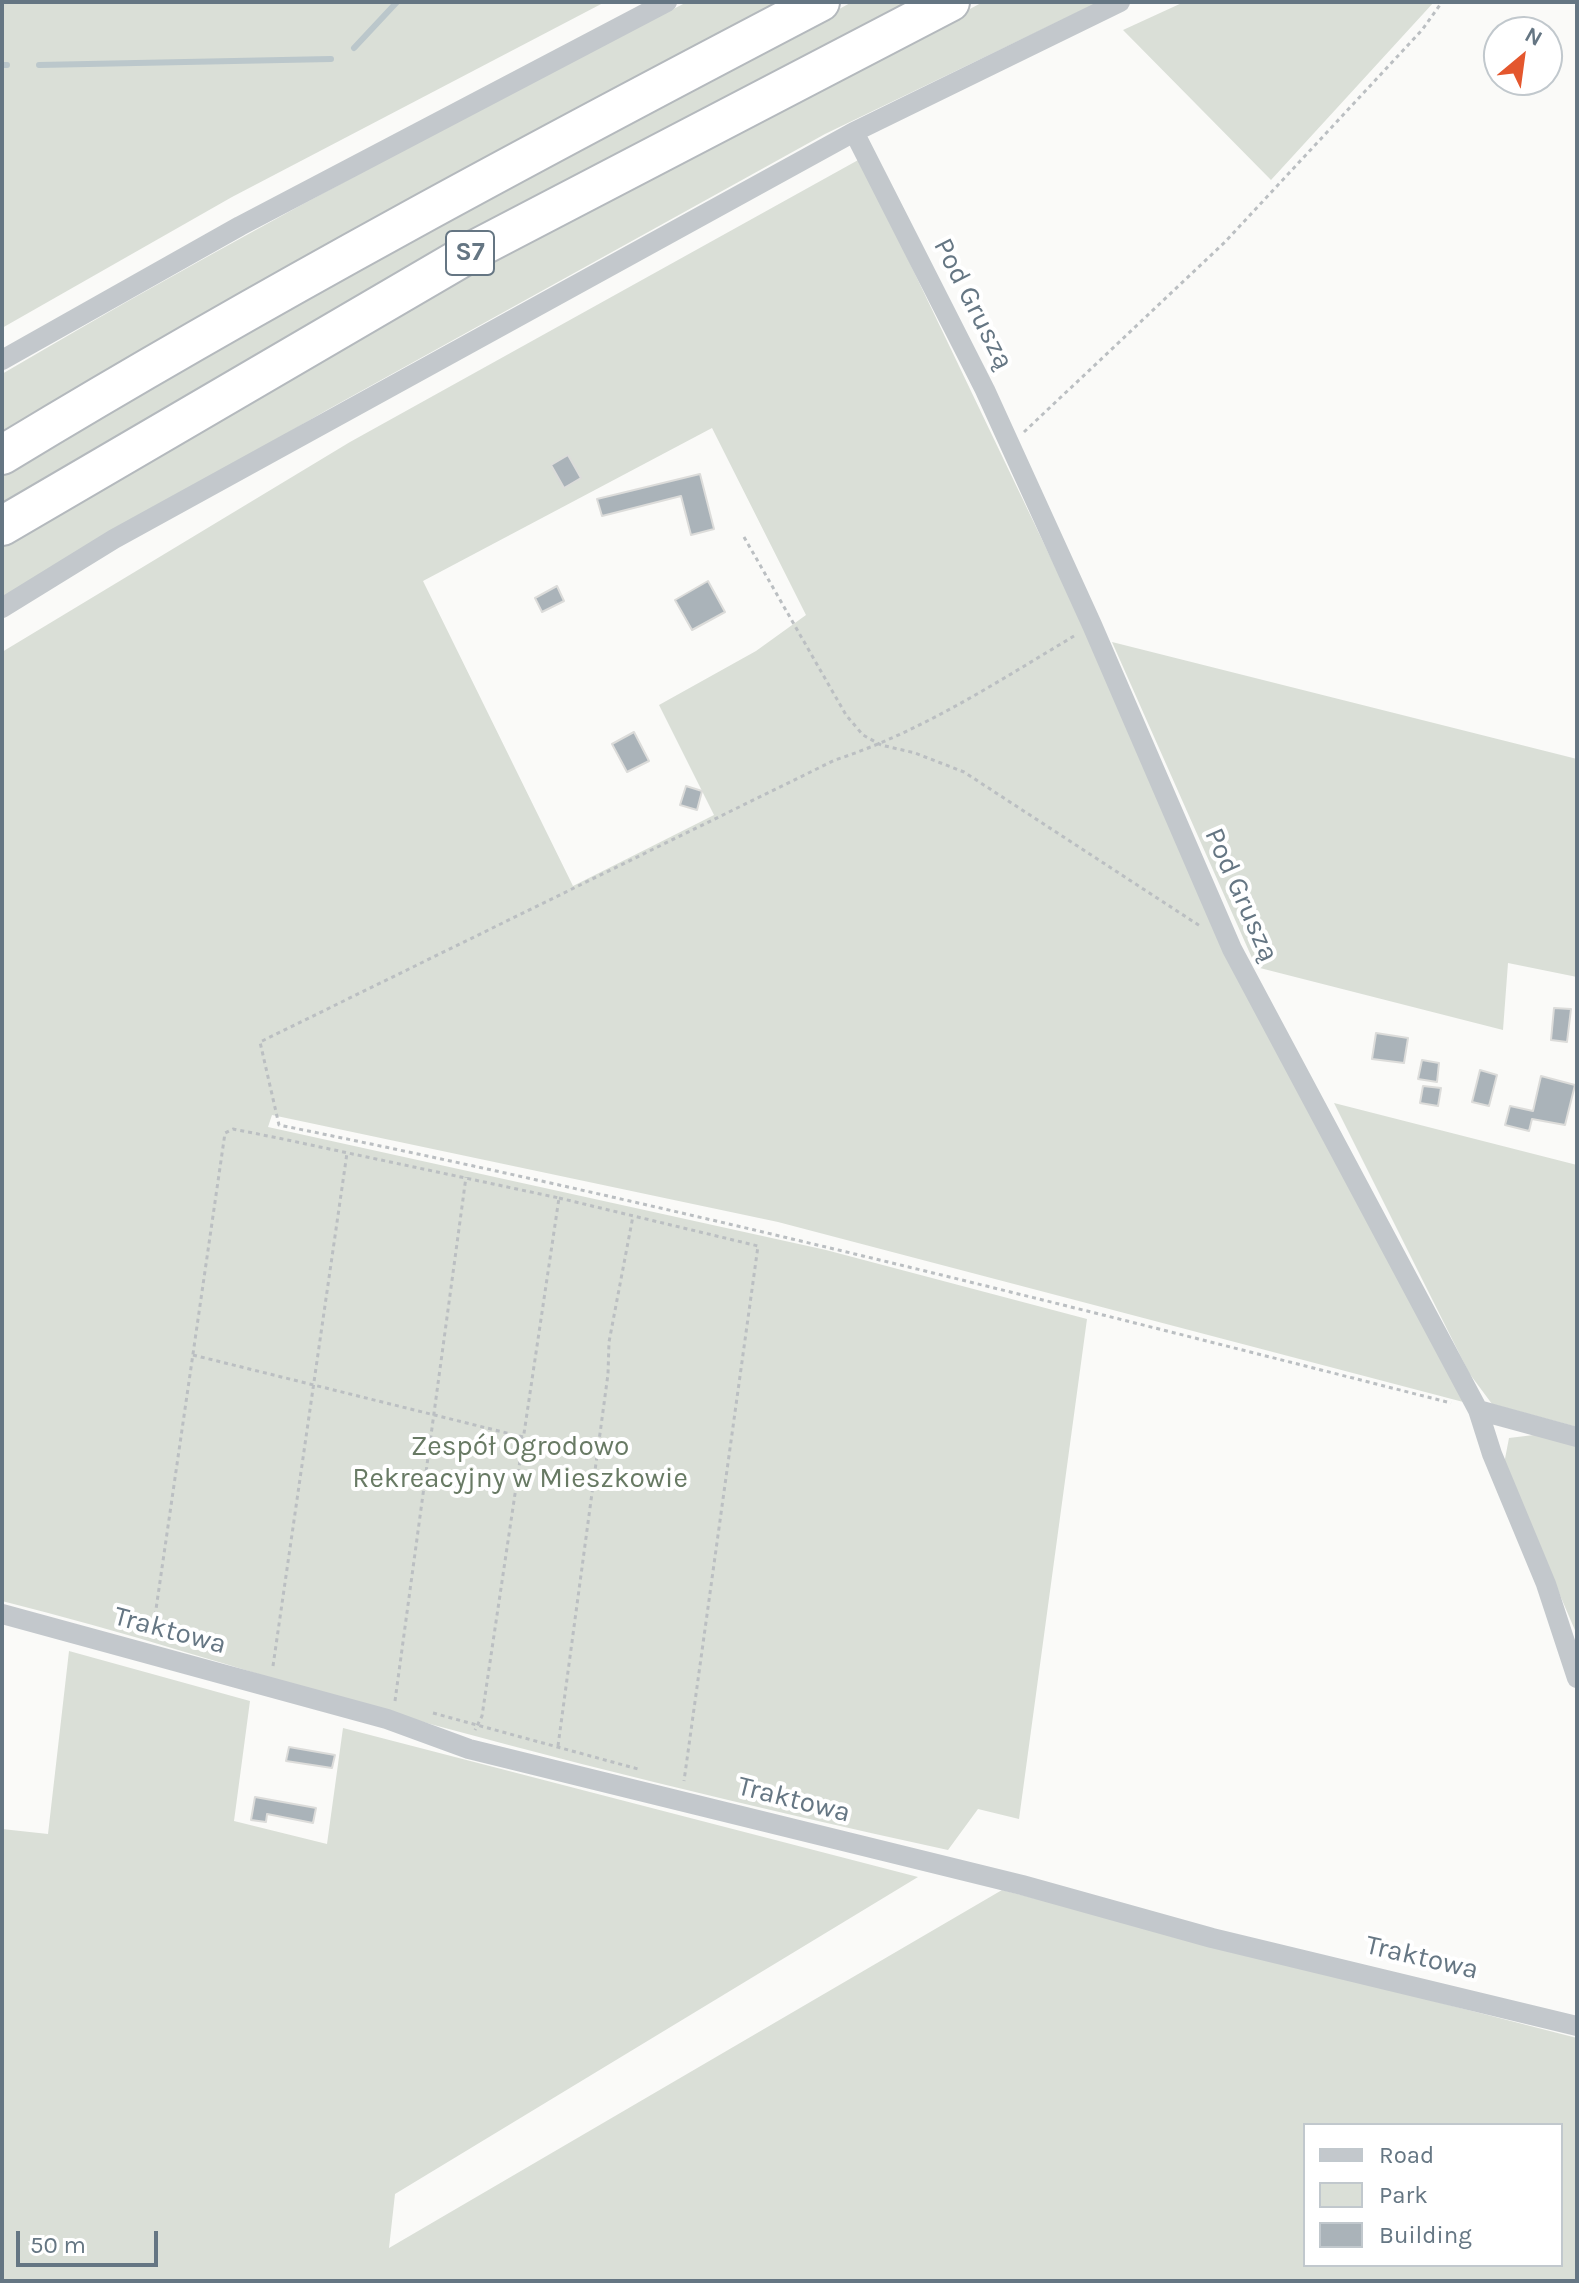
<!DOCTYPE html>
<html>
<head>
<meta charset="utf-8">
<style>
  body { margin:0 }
  #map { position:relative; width:1579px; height:2283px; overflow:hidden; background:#fafaf8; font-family:Karla,sans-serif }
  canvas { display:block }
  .frame { position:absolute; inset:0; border:4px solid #657683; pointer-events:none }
  .legend { position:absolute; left:1303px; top:2123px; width:260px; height:144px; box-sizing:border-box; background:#fff; border:2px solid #c1c8cd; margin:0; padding:10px 14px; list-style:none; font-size:24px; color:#657683 }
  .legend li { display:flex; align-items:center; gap:16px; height:40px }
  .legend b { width:40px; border:2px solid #c1c8cd }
  .north { position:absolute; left:1483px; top:16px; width:80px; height:80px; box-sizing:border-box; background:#fff; border:2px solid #c1c8cd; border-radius:50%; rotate:29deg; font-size:22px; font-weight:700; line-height:32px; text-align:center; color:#657683 }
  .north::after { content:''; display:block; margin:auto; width:28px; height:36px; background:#e4572e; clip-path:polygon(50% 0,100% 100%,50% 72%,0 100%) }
  .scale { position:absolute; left:16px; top:2231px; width:142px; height:36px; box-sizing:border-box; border:4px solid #657683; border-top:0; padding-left:10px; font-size:24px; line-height:28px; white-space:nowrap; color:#657683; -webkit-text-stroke:6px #fff; paint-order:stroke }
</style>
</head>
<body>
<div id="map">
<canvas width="1579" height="2283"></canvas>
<div class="frame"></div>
<ul class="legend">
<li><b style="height:10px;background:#c3c8cc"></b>Road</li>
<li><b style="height:22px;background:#dadfd7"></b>Park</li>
<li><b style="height:22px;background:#aab3b9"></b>Building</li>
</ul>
<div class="north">N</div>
<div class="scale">50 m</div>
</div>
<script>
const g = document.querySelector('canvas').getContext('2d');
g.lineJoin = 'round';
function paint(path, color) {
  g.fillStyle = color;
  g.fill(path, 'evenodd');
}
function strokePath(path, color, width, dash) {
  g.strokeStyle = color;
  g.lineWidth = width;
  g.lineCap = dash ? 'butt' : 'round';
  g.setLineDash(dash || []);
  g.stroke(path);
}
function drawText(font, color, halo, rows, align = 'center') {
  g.font = font + ' Karla,sans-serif';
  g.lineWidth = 8;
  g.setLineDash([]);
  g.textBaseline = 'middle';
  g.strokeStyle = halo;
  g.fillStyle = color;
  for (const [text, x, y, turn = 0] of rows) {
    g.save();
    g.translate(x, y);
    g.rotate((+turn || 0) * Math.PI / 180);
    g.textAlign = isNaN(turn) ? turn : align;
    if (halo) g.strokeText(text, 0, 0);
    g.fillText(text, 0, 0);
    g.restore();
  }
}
const green = new Path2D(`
  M2,2H605L232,197L2,328Z
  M687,2H791L2,441V374C226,242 456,121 687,2Z
  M852,2H921L2,510V473L188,364Z
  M983,2H1099L825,134L327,410L2,599V543L442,288Z
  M1184,2H1434L1271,180L1123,30Z
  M860,159L1113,688L1467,1403L778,1222L272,1115L268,1127L826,1250L1087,1319L1019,1819L978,1809L948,1850C751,1807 556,1760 362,1705C242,1670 123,1631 2,1601V652L350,442ZM712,428L806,615L756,651L659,705L714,815L573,886L423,581Z
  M1112,642L1577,759V977L1508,963L1503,1030L1256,967Z
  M1334,1103L1577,1165V1427L1492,1404L1469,1373Z
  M1542,1434L1577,1443V1635L1504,1464L1509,1438Z
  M69,1651L250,1701L234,1821L327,1844L343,1728L918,1877L395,2194L389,2248L1002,1890L1577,2038V2281H2V1829L48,1834ZM1305,2125H1561V2265H1305Z`);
const stream = new Path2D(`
  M354,48L397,2
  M2,65H7
  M39,65L331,59`);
const building = new Path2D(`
  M568,455L581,478L564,488L551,465Z
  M700,474L714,529L691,535L681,496L602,516L597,499Z
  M708,581L725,612L692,630L675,600Z
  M557,586L564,601L542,612L535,598Z
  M634,732L649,761L627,772L612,744Z
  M686,786L702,791L697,810L680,805Z
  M1554,1008L1571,1009L1567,1042L1551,1040Z
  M1376,1033L1408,1038L1404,1063L1372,1059Z
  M1422,1060L1439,1063L1437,1082L1418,1079Z
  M1480,1070L1497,1075L1489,1106L1472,1102Z
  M1541,1076L1575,1085L1565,1125L1532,1119L1529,1131L1505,1125L1510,1106L1533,1111Z
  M1423,1086L1441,1088L1438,1106L1420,1103Z
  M289,1747L335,1755L332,1768L286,1761Z
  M255,1797L316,1808L313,1823L267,1814L266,1822L251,1820Z`);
const path = new Path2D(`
  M1024,432L1225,242L1422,30L1442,2
  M744,537L846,715L863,735L881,745L915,753L964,772L1200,926
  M1074,636C997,682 921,732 835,760L260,1042L279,1125C673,1205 1062,1304 1451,1403
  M559,1198L758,1246L684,1781
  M193,1355L523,1437
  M161,1638L154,1623L225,1133L233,1129L278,1138L559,1198L482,1716L475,1730
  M273,1666L347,1153
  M395,1701L466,1177
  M433,1713L638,1769
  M558,1746L608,1374L609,1342L633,1216`);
const minor = new Path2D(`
  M854,132L985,390L1092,625L1232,949L1478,1410L1492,1454L1546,1584L1577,1678
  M2,360L240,226L667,2
  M2,608L114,539L854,132L1120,2
  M1478,1410L1577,1437
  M2,1614L387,1719L469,1749L1022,1885L1212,1938L1577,2026`);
const motorway = new Path2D(`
  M2,455C269,293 543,147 820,2
  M2,526L478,248L950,2`);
const shields = [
  [470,253,48]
];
const shieldNames = [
  ["S7",470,253]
];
const streetNames = [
  ["Pod Gruszą",973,304,63],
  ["Pod Gruszą",1241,895,66],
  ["Traktowa",170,1631,15],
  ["Traktowa",794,1800,14],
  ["Traktowa",1422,1958,13]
];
const parkNames = [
  ["Zespół Ogrodowo",520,1447],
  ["Rekreacyjny w Mieszkowie",520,1479]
];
paint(green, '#dadfd7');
strokePath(stream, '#bbc7cb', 6);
paint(building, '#aab3b9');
strokePath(building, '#dcdcda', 2);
strokePath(motorway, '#b4b9bd', 42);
strokePath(path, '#bbbfc2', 3, [4, 4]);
strokePath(minor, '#c3c8cc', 20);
strokePath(motorway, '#fff', 38);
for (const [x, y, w] of shields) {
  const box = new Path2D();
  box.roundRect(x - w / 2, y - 22, w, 44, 6);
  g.fillStyle = '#fff';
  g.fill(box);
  strokePath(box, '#657683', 2);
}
drawText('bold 26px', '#657683', null, shieldNames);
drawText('28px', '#657683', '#fff', streetNames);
drawText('28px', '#687a64', '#fff', parkNames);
</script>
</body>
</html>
